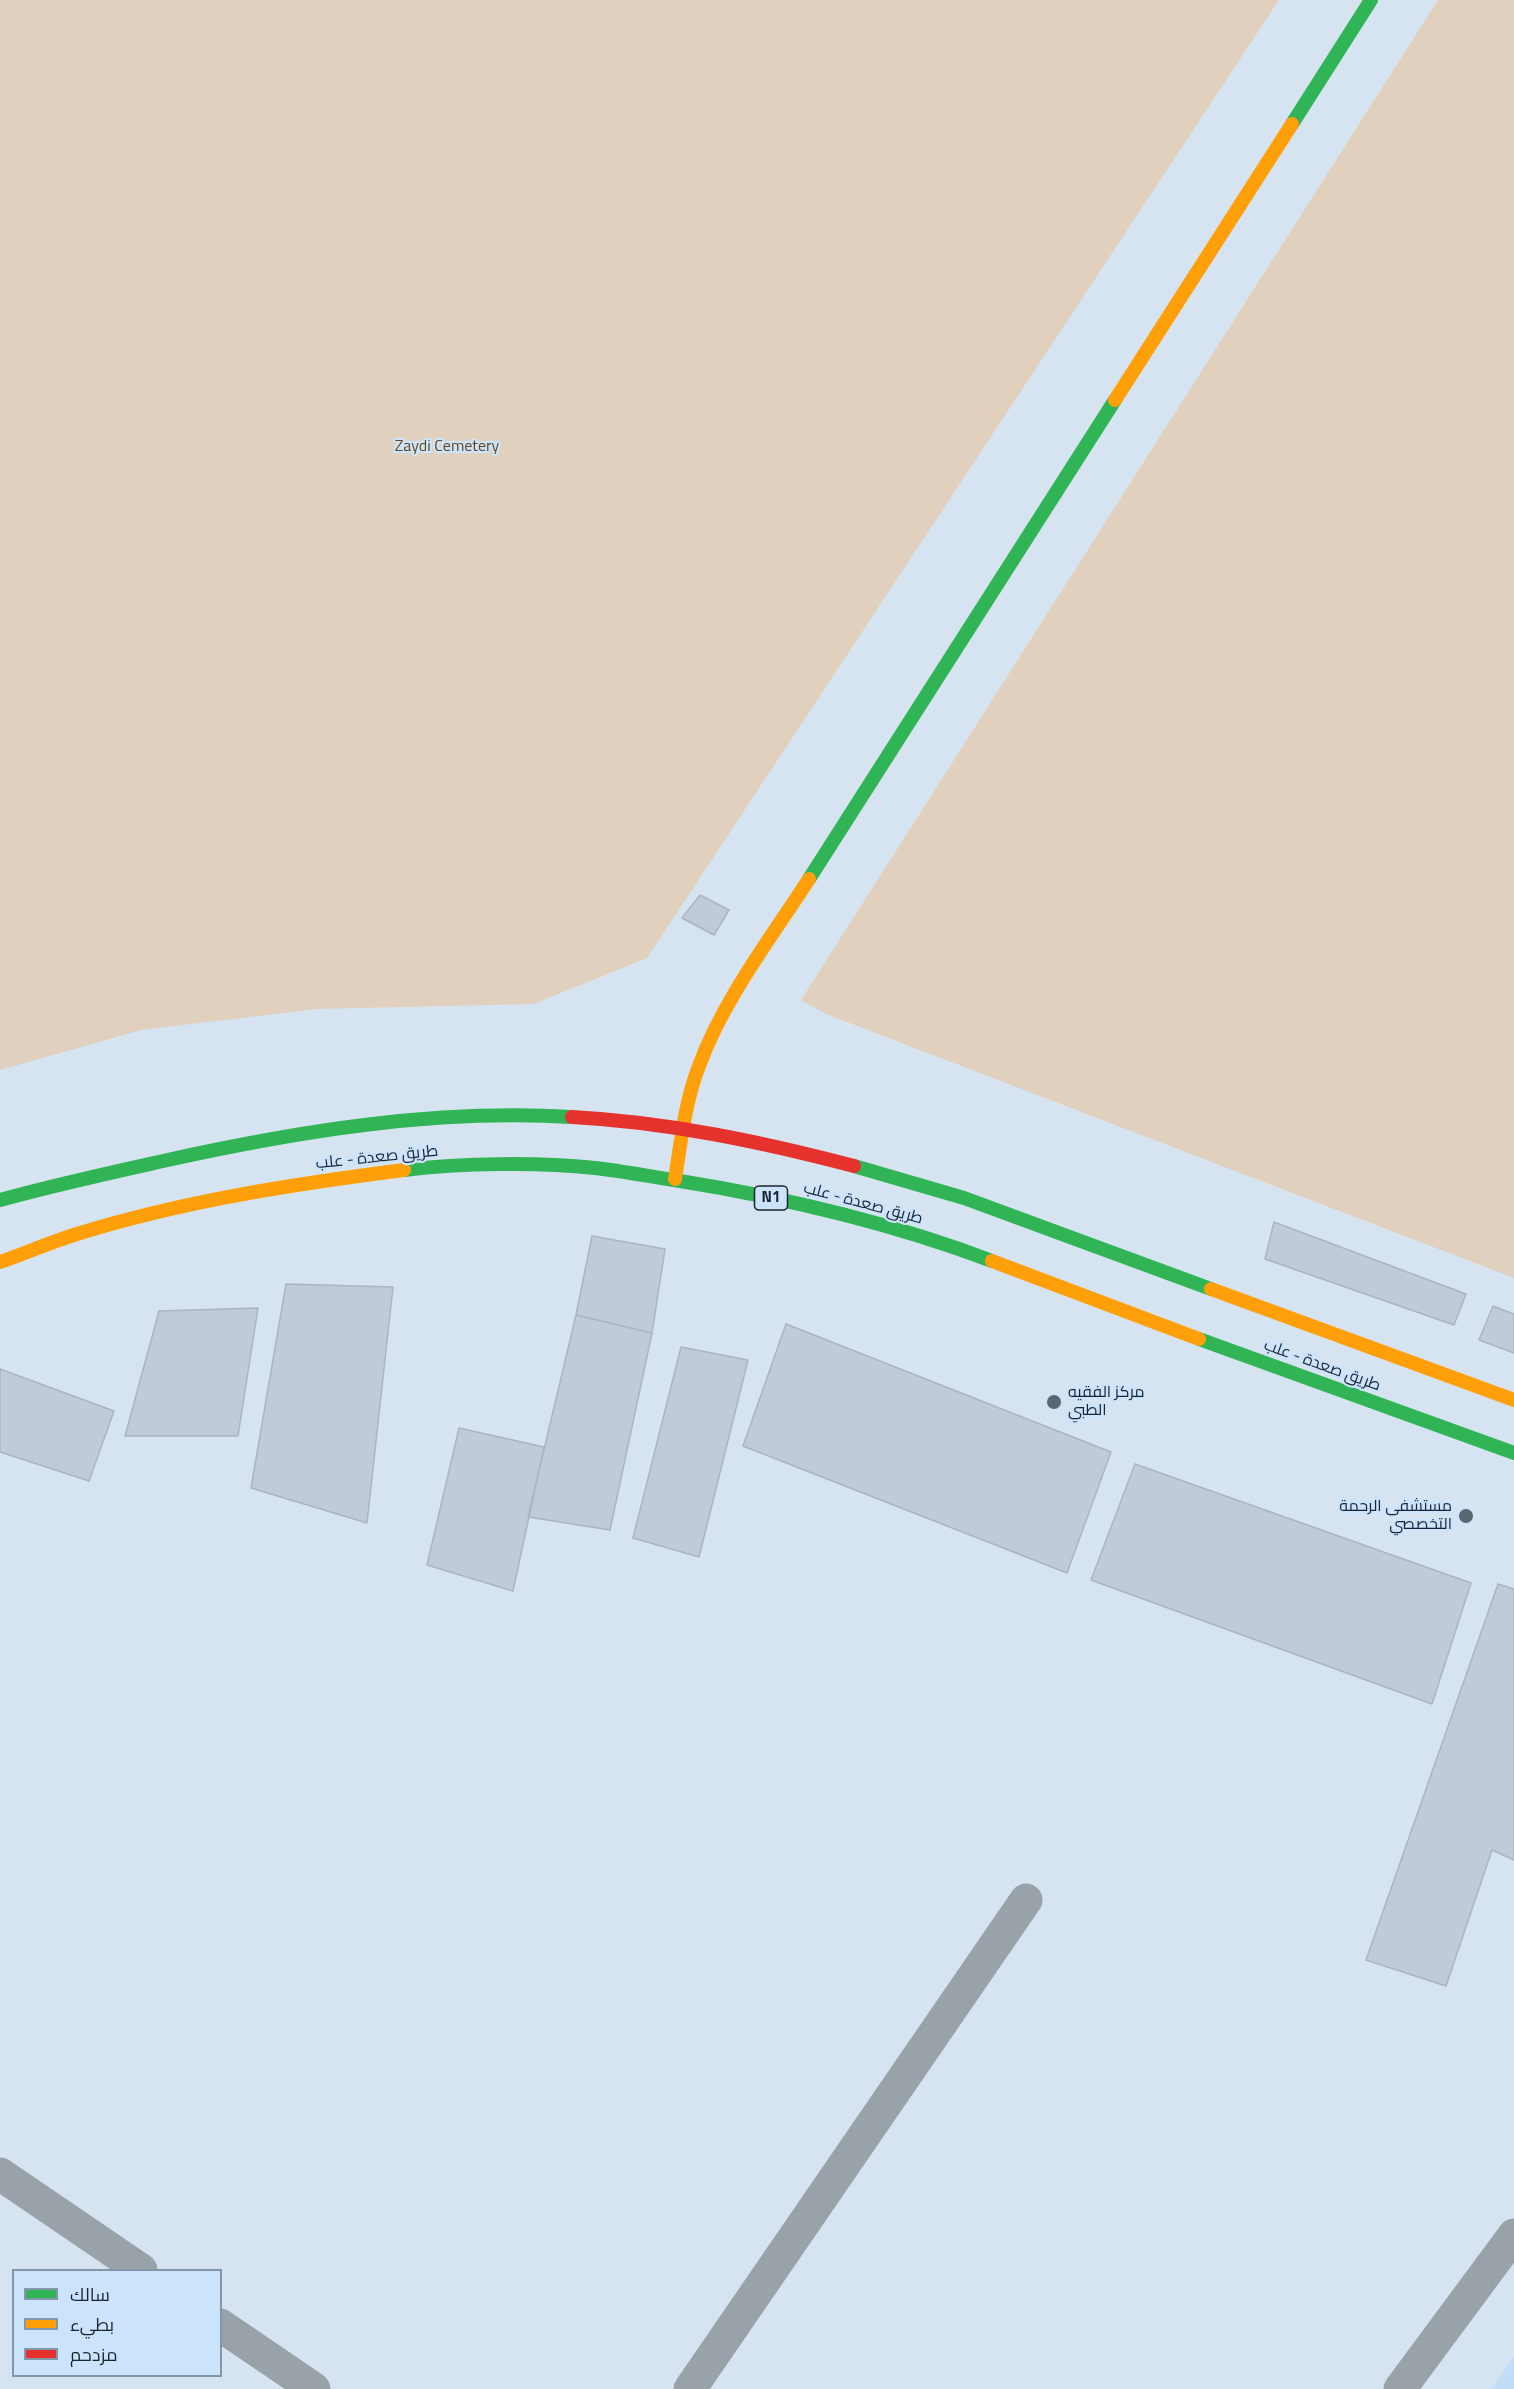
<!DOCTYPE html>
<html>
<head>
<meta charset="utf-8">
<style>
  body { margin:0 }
  #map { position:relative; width:1514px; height:2389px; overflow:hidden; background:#d6e4f1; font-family:"Titillium Web",Cairo,sans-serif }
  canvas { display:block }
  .legend { position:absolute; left:12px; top:2269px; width:210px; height:108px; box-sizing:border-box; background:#cbe4fc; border:2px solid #8497aa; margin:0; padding:8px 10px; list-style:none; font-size:18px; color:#19242f }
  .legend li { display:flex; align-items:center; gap:12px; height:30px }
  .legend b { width:30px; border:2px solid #8497aa }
</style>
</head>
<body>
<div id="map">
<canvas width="1514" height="2389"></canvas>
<ul class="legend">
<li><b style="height:8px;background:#30b455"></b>سالك</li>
<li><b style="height:8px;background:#ff9f0a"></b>بطيء</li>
<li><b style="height:8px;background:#e5322d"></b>مزدحم</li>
</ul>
</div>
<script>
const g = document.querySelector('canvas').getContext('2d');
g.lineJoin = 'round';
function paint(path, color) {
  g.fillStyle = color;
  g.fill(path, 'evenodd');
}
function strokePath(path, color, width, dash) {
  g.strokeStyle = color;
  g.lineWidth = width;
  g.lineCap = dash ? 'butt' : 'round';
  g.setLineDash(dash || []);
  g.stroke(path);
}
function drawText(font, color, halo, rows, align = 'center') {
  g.font = font + ' "Titillium Web",Cairo,sans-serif';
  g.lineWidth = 4.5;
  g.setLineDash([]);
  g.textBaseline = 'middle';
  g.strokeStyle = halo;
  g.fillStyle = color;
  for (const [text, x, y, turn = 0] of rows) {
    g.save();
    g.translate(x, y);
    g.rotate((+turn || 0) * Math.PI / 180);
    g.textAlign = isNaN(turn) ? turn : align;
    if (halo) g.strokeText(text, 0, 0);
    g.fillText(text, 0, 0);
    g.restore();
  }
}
const built = new Path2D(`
  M1514,2356V2389H1491Z`);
const green = new Path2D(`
  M0,0H1279L647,958L534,1004L317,1009L141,1030L0,1070Z
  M1438,0H1514V1278L826,1014L801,1000Z`);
const building = new Path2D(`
  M700,895L729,910L714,935L682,918Z
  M1274,1222L1466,1294L1454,1325L1265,1259Z
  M592,1236L665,1249L652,1333L576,1315Z
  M286,1284L393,1287L367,1523L251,1488Z
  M1493,1306L1514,1314V1353L1479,1340Z
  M258,1308L238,1436H125L159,1311Z
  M576,1315L652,1333L610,1530L528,1517Z
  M786,1324L1111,1452L1067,1573L743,1446Z
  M681,1347L748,1360L699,1557L633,1538Z
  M0,1369L114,1411L89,1481L0,1452Z
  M459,1428L544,1447L513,1591L427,1565Z
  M1135,1464L1471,1583L1432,1704L1091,1580Z
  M1498,1584L1514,1589V1860L1492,1850L1446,1986L1366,1960Z`);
const street = new Path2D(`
  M0,2174L141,2270
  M220,2325L314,2389
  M690,2389L1026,1900
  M1400,2389L1514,2235`);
const fast = new Path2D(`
  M1292,124L1371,0
  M809,879L1115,400
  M854,1166L964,1198L1211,1289
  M404,1170C461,1163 538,1162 595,1168C623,1171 652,1177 680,1181C786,1198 892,1223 992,1261
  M0,1200C54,1185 109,1173 163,1161C298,1131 434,1109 572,1117
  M1199,1339L1514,1453`);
const slow = new Path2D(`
  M1115,400L1292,124
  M675,1179C681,1141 685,1102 699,1066C723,1000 771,938 809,879
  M992,1261L1199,1339
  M0,1262C26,1253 51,1242 77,1234C183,1201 294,1184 404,1170
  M1211,1289L1514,1400`);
const jam = new Path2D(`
  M572,1117C668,1122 762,1142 854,1166`);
const markers = [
  [1054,1402,8,"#5b6773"],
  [1466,1516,8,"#5b6773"]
];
const shields = [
  [771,1198,33]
];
const shieldNames = [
  ["N1",771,1198]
];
const parkNames = [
  ["Zaydi Cemetery",447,447]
];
const streetNames = [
  ["طريق صعدة - علب",377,1158,-6],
  ["طريق صعدة - علب",863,1204,15],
  ["طريق صعدة - علب",1322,1366,20]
];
const poiNames = [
  ["مركز الفقيه",1068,1393],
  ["الطبي",1068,1411],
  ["مستشفى الرحمة",1452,1507,"right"],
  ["التخصصي",1452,1525,"right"]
];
paint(built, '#c3ddf7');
paint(green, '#e1d0be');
paint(building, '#bfcbd6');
strokePath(building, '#a9b5c0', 1.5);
strokePath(street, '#9aa2a9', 33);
strokePath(fast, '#30b455', 14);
strokePath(slow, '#ff9f0a', 14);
strokePath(jam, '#e5322d', 14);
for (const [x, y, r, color] of markers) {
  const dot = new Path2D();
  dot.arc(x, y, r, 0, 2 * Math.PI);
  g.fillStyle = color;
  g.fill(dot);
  strokePath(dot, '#cbe4fc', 2);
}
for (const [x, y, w] of shields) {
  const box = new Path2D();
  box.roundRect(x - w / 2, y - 12, w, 24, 4.5);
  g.fillStyle = '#cbe4fc';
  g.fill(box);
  strokePath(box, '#19242f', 1.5);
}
drawText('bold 15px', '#19242f', null, shieldNames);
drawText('16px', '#684417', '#cbe4fc', parkNames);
drawText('16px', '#19242f', '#cbe4fc', streetNames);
drawText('16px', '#19242f', '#cbe4fc', poiNames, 'left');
</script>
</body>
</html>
